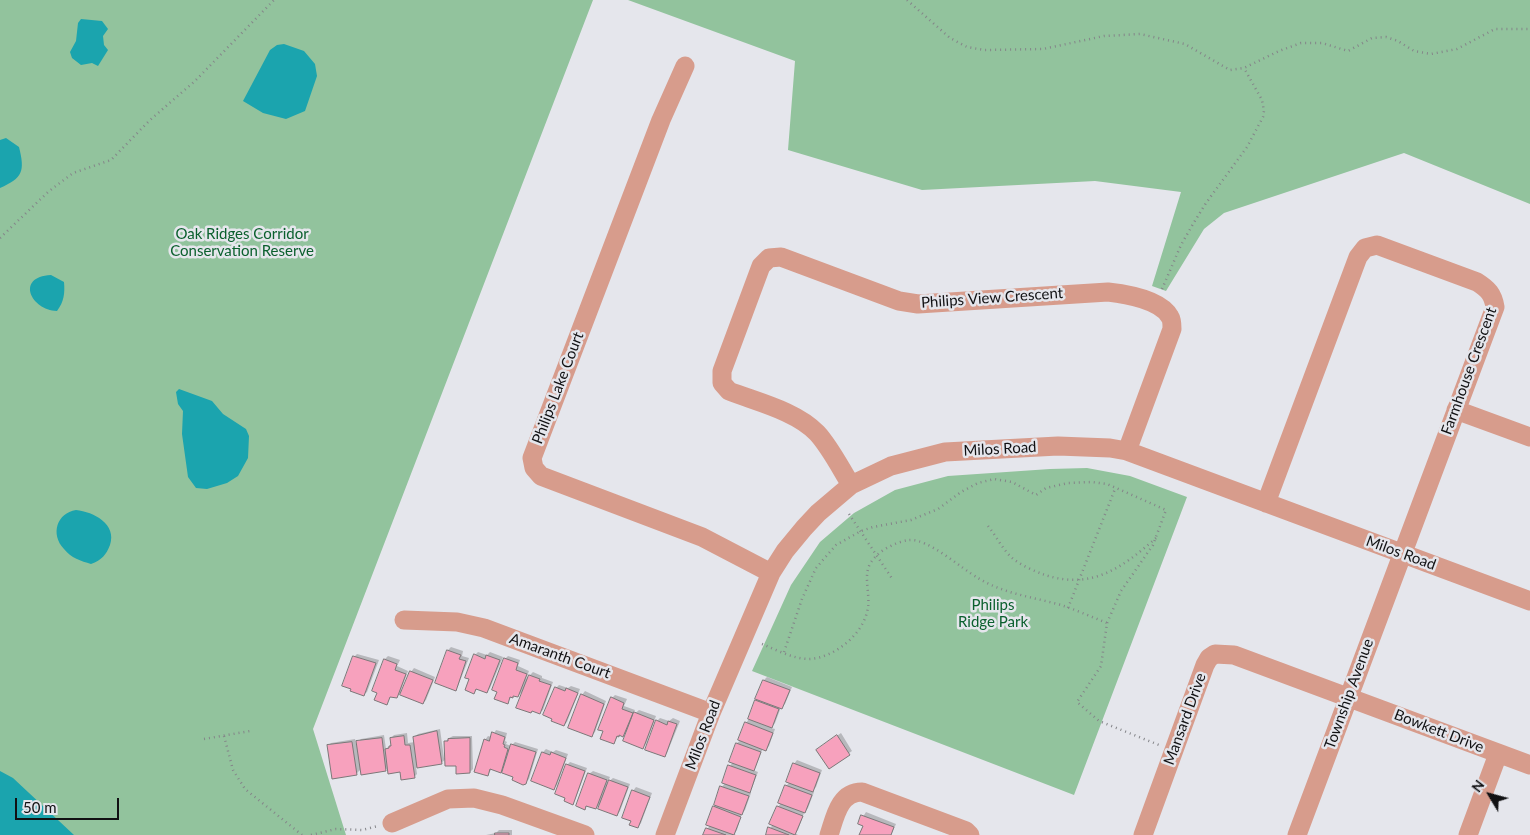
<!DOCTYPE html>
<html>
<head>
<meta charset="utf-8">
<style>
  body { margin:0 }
  #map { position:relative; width:1530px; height:835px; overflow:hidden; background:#e5e6ec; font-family:Lato,sans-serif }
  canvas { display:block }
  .north { position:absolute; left:1465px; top:770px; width:50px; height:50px; -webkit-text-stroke:4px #e5e6ec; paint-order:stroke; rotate:307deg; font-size:14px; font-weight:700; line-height:20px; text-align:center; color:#111113 }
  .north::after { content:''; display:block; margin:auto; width:18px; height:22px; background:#111113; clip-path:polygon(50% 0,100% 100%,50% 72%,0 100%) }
  .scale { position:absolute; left:15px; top:798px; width:104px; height:22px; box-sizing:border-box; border:2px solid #111113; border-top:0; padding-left:6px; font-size:15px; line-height:18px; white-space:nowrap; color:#111113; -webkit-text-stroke:4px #e5e6ec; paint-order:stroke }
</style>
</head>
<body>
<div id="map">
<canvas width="1530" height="835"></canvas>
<div class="north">N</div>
<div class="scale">50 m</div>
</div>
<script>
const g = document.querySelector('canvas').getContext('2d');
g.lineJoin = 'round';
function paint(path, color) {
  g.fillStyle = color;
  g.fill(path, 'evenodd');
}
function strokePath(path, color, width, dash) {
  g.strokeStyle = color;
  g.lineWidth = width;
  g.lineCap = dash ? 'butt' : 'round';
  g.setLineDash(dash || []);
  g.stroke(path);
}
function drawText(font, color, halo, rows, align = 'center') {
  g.font = font + ' Lato,sans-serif';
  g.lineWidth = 5;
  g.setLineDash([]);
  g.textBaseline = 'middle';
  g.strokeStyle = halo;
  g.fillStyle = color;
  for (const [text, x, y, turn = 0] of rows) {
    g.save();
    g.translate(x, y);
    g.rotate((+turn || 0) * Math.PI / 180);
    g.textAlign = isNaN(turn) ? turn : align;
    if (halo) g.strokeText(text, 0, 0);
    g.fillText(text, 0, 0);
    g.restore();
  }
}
const green = new Path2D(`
  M0,0H593L313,729L346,835H0Z
  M628,0H1530V204L1404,153L1224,213L1204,229L1166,291L1152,286L1181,192L1095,181L922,190L788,150L795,61Z
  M1087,468L1130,476L1187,497L1074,795L752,671L791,585L820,542L854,513L895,490L948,476L1050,469Z`);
const water = new Path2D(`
  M81,19L102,21L108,29L103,36L104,45L108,50L98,66L92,63L81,65L72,58L70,52L76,41L78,23Z
  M284,44L304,51L315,64L317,76L305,111L286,119L263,113L243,101L270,50L277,45Z
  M6,138L19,147C25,171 23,178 0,188V140Z
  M51,275L64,282C65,293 64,302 57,311C31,310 15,277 51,275Z
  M179,389L212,401L223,414L246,429L249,436L248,458L238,476L227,483L207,489L196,488L188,477L182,434L183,411L178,404L176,392Z
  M76,510C94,512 117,524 110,545C106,555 102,560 91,564C81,561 71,558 64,549C50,534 57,513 76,510Z
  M0,771L13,778L74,835H0Z`);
const shadow = new Path2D(`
  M451,647L463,651L462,656L469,658L458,686L455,689L437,683L448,650Z
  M478,652L487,655L490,652L503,657L490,688L487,692L478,688L474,692L471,678L475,655Z
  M357,654L379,660L367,692L363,695L354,657Z
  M388,656L400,660L397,666L408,671L401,690L402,691L397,697L391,696L386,704L378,692L374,690L385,659Z
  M508,656L520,660L518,666L529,671L526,679L533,672L542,676V678L553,682L543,710L539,713L525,689L518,696H512L507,703L505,659Z
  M414,668L435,677L426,700L423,703L411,672Z
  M767,677L792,687L785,704L781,707L775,723L771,728L775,729L769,746L766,749L763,748L756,766L753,770L758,772L752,788L748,792L751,793L745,810L742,813L737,830L734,834L736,835H704L710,825L714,807L717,804L722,787L725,783L730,766L733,762L737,743L741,740L746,723L749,719L764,680Z
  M559,685L568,688L571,686L580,689L567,722L564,725L553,718L556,688Z
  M585,691L606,701L595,732L592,735L582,695Z
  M615,695L627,699L624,706L635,710L632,716L639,710L656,716L646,744L642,747L629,729L623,736L620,734L613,743L612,698Z
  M660,718L669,721L673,718L680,721L667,753L664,756L657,721Z
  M440,729L444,758L446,757V741L449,738L453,736H472L473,769L470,772L446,759L441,763L416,767L417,774L414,777L389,767L385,770L361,769L356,774L328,746L331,743L355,739L356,744L361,739L384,735L386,749L392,744L391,738L394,735L407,733L408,743L415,742L414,737L418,734Z
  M496,730L507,733L505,741L507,742L506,744L511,746L515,742L538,749L529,779L526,782L514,776L505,766L501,771L492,768L488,775L485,740L488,736L492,737Z
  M841,733L852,751L829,767L821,747Z
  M546,749L553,752L556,750L568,754L557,785L554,788L532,780L543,752Z
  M797,760L822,770L816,787L812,791L814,792L808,808L804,813L798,830L795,833L798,835H767L770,828L773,825L778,807L781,803L786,786L790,782L794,764Z
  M570,762L587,768L575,800L572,803L567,797V765Z
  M593,771L610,777L607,783L613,778L630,784L620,811L617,815L602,802L596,808L588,805L584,808L589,774Z
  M636,787L652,793L641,823L638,827L632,820L633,791Z
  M866,812L896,824L891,835H861L865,825L859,823Z
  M499,830H512V835H486L496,833Z`);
const building = new Path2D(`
  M447,650L461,655L459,659L466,661L456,691L435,683Z
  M474,654L485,659L486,655L500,660L487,693L476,689L474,694L465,690L469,679L465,678Z
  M353,656L376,663L364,696L350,691L351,689L342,686Z
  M504,658L518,663L516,670L527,674L518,697L513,696V698L510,697L508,704L494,699L497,692L492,690Z
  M384,659L397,664L395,670L406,674L397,698L390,697L387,705L374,700L377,693L372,691Z
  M410,671L433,680L423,704L400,695Z
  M529,675L540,679L539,681L551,685L540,714L532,711L531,713L516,708Z
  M763,680L790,690L782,709L755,699Z
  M555,687L565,691L566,688L578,693L564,726L551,721L552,719L543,715Z
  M581,694L604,704L592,737L568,728Z
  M611,697L624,703L622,709L633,713L623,737L619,735V737L617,736L614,744L600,739L603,731L598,730Z
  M755,700L779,709L772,728L748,719Z
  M634,712L654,720L643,749L623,741Z
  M656,720L667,725L668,721L677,724L665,757L645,750Z
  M745,722L773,733L766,751L738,740Z
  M437,731L442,764L417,768L413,737Z
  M492,732L505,737L503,744L505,745L504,747L508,749L501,773L490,769L488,776L474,772L484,739L489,741Z
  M837,735L850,755L829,769L816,750Z
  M404,736L405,745H410L415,778L401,780L400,772L388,774L385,749L389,748V746H391L390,738Z
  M382,738L386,771L361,775L356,741Z
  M470,738V773L456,774V766H445L444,741H448V739Z
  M352,742L357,775L332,779L327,745Z
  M736,743L761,752L754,771L729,762Z
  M511,744L536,752L526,784L523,785L512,780L513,777L502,773Z
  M542,752L550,755L551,752L566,758L554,790L531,781Z
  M793,763L820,773L813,792L786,782Z
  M566,764L585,771L573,805L564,801L565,798L555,794Z
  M728,765L756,775L750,793L722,783Z
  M588,773L607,780L596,809L586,806L585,810L576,806Z
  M609,780L628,787L617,816L598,809Z
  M785,785L812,795L805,813L778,803Z
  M720,786L749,796L742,815L714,805Z
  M632,790L650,797L638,828L629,825L631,821L622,818Z
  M713,806L741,817L734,835L706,825Z
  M777,806L803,816L795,835L769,824Z
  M861,815L894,827L891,835H859L863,826L858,824Z
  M768,827L789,835H766Z
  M706,828L726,835H703Z
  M495,833H509V835H495Z`);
const path = new Path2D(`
  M907,0L950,38L967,47L984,50L1043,49L1104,36L1140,34L1185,44L1230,70L1244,68L1279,51L1301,43H1322L1348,51L1372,38L1386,37L1398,41L1414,51L1431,54L1457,49L1495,29H1530
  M0,238L48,192L73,173L111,160L150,120L195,81L274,0
  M1162,289L1181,245L1193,224L1206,203L1247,147L1263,117L1264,111L1262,100L1244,68
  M849,514L893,580
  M988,526C996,536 1002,548 1011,557C1020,565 1034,571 1045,575C1092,590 1122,568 1156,538
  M1068,608L1115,489
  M762,644C777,650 793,659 809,659C835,658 865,633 868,607C870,595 864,578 869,566C875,552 895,542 909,540C928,538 962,569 978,578C1004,594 1033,597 1061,605C1076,610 1092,617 1107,623
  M784,652L802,599L816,568L836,545L861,531L873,527L911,520L938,509L961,492L978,483L994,479L1012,482L1036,495L1046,488L1068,483L1092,482L1107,484L1166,510L1153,545L1121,591L1107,623L1101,666L1077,702L1099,721L1159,745
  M224,736L233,770L245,789L302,835
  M204,739L250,731
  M311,835L336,829L362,830L378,826`);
const minor = new Path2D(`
  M685,66L661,120L532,458L534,468L541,476L702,537L771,573
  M1456,410L1530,437
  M851,485C841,469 830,447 817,433C796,411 757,402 729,391L722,383V371L761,266L769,258L781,257L899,301L918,304L1108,292C1126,294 1161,300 1170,317C1172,320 1172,325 1172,329L1127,451
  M1266,503L1358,257L1365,248L1377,245L1477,282C1488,289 1493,294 1495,307L1297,835
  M404,620L457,622L484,628L711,713
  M392,823L448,799L474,798L502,805L585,835
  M665,835L711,713L771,573L785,551L804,528L818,513L838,496L851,485L891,466L945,452L1058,446L1110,448L1127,451L1530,601
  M829,835C835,817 839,792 862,792L966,831L970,835
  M1143,835L1205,665L1209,658L1215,654L1234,655L1530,765
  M1468,835L1498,754`);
const parkNames = [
  ["Oak Ridges Corridor",242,234],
  ["Conservation Reserve",242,251],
  ["Philips",993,605],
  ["Ridge Park",993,622]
];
const streetNames = [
  ["Philips View Crescent",992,298,-4],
  ["Farmhouse Crescent",1469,371,-70],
  ["Philips Lake Court",558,388,-69],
  ["Milos Road",1000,449,-3],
  ["Milos Road",1401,553,20],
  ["Amaranth Court",560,656,20],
  ["Township Avenue",1349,694,-70],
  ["Mansard Drive",1185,719,-70],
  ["Bowkett Drive",1439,731,21],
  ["Milos Road",703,735,-69]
];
paint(green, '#92c39d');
paint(water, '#1ba4ae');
paint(shadow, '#0003');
paint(building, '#f7a1bd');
strokePath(building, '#7c7778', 1);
strokePath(path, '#848589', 2.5, [1, 4]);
strokePath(minor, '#d79c8c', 19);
drawText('15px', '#0b602e', '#e5e6ec', parkNames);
drawText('15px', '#111113', '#e5e6ec', streetNames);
</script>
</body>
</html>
